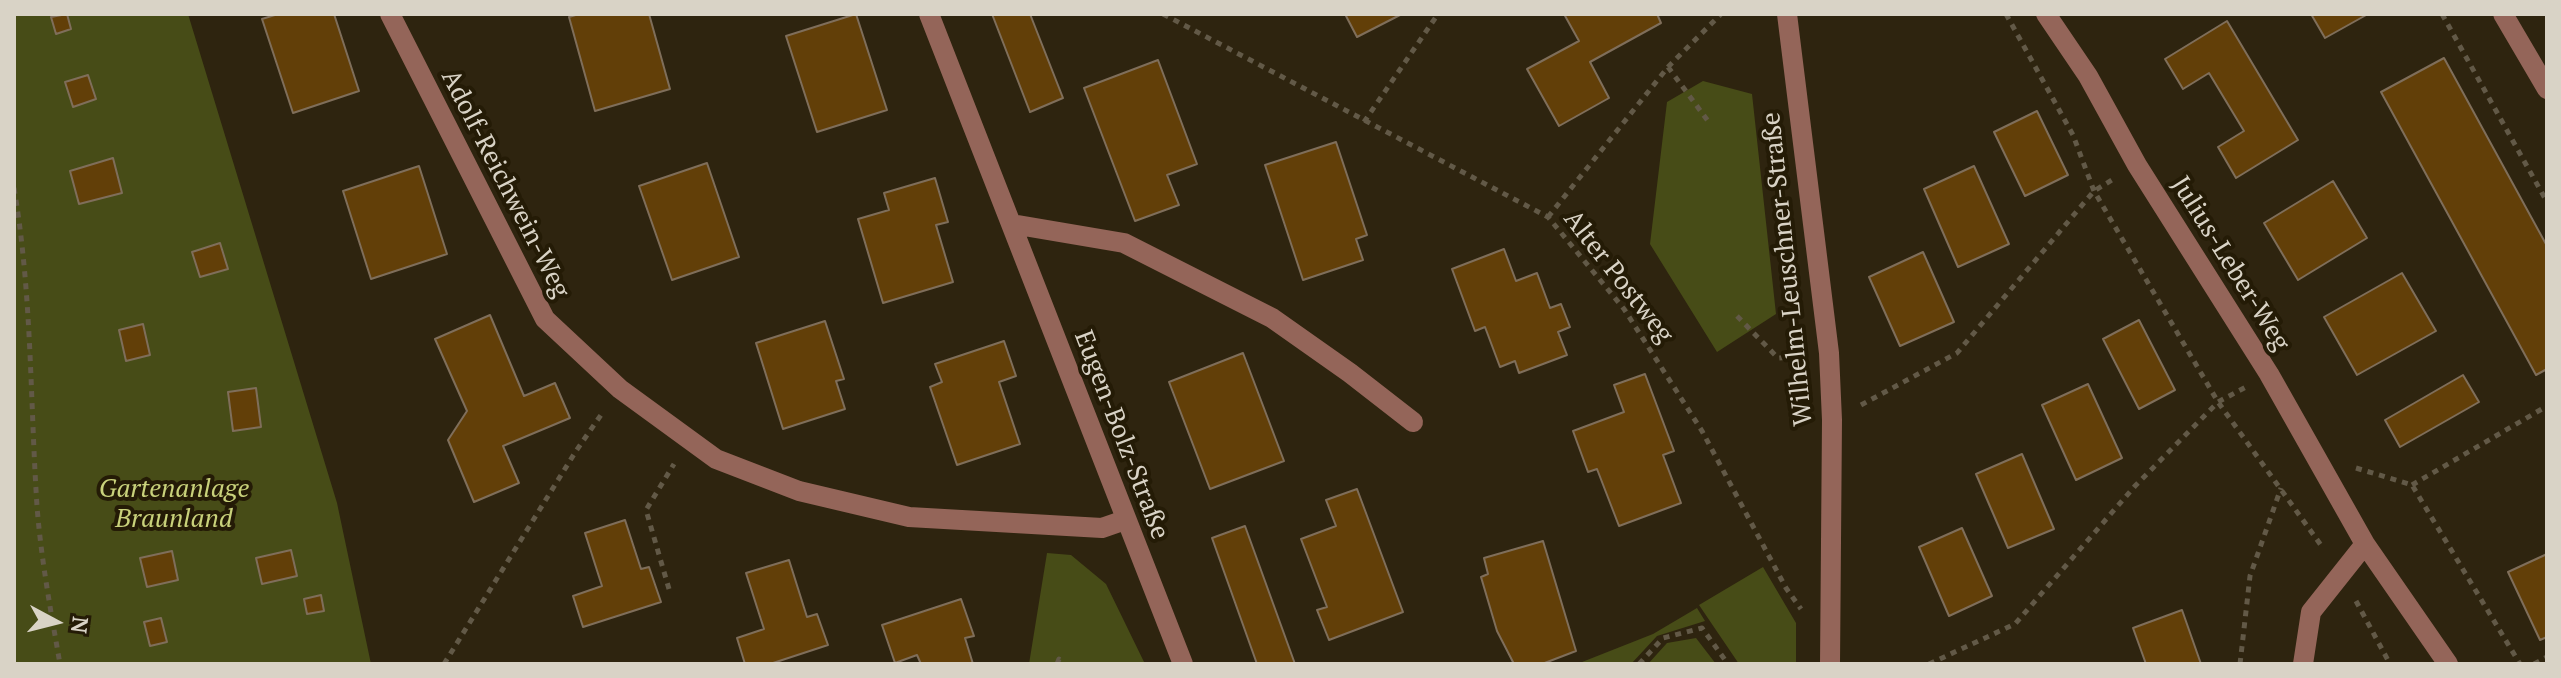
<!DOCTYPE html>
<html>
<head>
<meta charset="utf-8">
<style>
  body { margin:0 }
  #map { position:relative; width:2561px; height:678px; overflow:hidden; background:#2e240f; font-family:"PT Serif",serif }
  canvas { display:block }
  .frame { position:absolute; inset:0; border:16px solid #d9d3c6; pointer-events:none }
  .north { position:absolute; left:16px; top:582px; width:80px; height:80px; -webkit-text-stroke:6px #241b06; paint-order:stroke; rotate:97deg; font-size:22px; font-weight:700; line-height:32px; text-align:center; color:#d9d3c6 }
  .north::after { content:''; display:block; margin:auto; width:28px; height:36px; background:#d9d3c6; clip-path:polygon(50% 0,100% 100%,50% 72%,0 100%) }
</style>
</head>
<body>
<div id="map">
<canvas width="2561" height="678"></canvas>
<div class="frame"></div>
<div class="north">N</div>
</div>
<script>
const g = document.querySelector('canvas').getContext('2d');
g.lineJoin = 'round';
function paint(path, color) {
  g.fillStyle = color;
  g.fill(path, 'evenodd');
}
function strokePath(path, color, width, dash) {
  g.strokeStyle = color;
  g.lineWidth = width;
  g.lineCap = dash ? 'butt' : 'round';
  g.setLineDash(dash || []);
  g.stroke(path);
}
function drawText(font, color, halo, rows, align = 'center') {
  g.font = font + ' "PT Serif",serif';
  g.lineWidth = 8;
  g.setLineDash([]);
  g.textBaseline = 'middle';
  g.strokeStyle = halo;
  g.fillStyle = color;
  for (const [text, x, y, turn = 0] of rows) {
    g.save();
    g.translate(x, y);
    g.rotate((+turn || 0) * Math.PI / 180);
    g.textAlign = isNaN(turn) ? turn : align;
    if (halo) g.strokeText(text, 0, 0);
    g.fillText(text, 0, 0);
    g.restore();
  }
}
const green = new Path2D(`
  M14,14H188L337,503L371,664H14Z
  M1703,81L1752,94L1776,314L1717,352L1650,244L1667,102Z
  M1047,553L1071,555L1106,584L1145,664H1029Z
  M1763,567L1796,623V664H1739L1699,605Z
  M1697,608L1705,621L1657,636L1631,664H1577L1653,634Z
  M1696,638L1716,664H1648L1667,643Z`);
const building = new Path2D(`
  M67,14L71,29L56,34L51,17Z
  M278,14H334L359,91L293,113L262,19Z
  M579,14H649L670,89L595,111L569,17Z
  M856,14L887,110L817,132L786,36Z
  M992,14H1030L1063,98L1030,112Z
  M1345,14H1402L1357,37Z
  M1564,14H1657L1661,23L1590,62L1609,98L1559,126L1527,69L1579,41Z
  M2311,14H2368L2325,38Z
  M2227,21L2298,140L2236,178L2218,147L2244,131L2209,73L2183,89L2165,59Z
  M2444,58L2547,246V369L2536,375L2381,92Z
  M1158,60L1197,164L1167,175L1179,205L1135,221L1084,88Z
  M88,75L96,99L73,107L65,82Z
  M2037,111L2068,175L2025,196L1994,132Z
  M1336,142L1367,235L1356,239L1363,260L1303,280L1265,165Z
  M113,158L122,193L79,204L70,171Z
  M707,163L739,257L672,280L639,186Z
  M419,166L447,254L371,279L343,191Z
  M1974,166L2009,244L1958,267L1924,189Z
  M935,178L948,222L936,225L953,282L883,303L858,219L889,210L884,193Z
  M2333,181L2367,238L2298,280L2264,223Z
  M220,243L228,269L200,277L192,252Z
  M1504,249L1516,281L1537,273L1550,308L1561,304L1570,327L1558,332L1567,355L1519,373L1515,361L1500,367L1485,327L1475,331L1452,269Z
  M1923,252L1954,322L1900,346L1869,277Z
  M2402,273L2436,331L2357,375L2324,317Z
  M490,315L524,396L555,383L570,418L503,446L519,483L474,502L448,440L467,411L435,339Z
  M2139,320L2175,390L2139,409L2103,339Z
  M825,321L844,379L836,381L845,409L783,429L756,343Z
  M143,324L150,355L126,361L119,330Z
  M1004,341L1016,376L999,382L1020,444L957,465L930,387L942,382L935,364Z
  M1243,353L1284,461L1210,489L1169,382Z
  M1645,374L1674,451L1663,455L1681,503L1619,526L1597,469L1588,472L1573,431L1624,412L1614,385Z
  M2463,375L2479,402L2400,447L2385,420Z
  M2088,384L2122,458L2076,480L2042,405Z
  M256,388L261,427L233,431L228,392Z
  M2022,454L2054,529L2008,548L1976,474Z
  M1357,489L1403,612L1329,640L1317,610L1327,607L1301,539L1336,526L1326,500Z
  M625,520L641,569L649,567L661,602L583,627L573,596L602,586L585,533Z
  M1245,526L1295,664H1257L1212,538Z
  M1962,528L1992,596L1949,616L1919,547Z
  M1543,541L1576,651L1542,664H1514L1497,631L1481,577L1488,574L1484,558Z
  M291,550L297,576L262,584L256,558Z
  M172,551L178,580L147,587L140,558Z
  M2547,554V637L2540,640L2508,572Z
  M789,560L807,617L817,614L828,645L770,664H745L737,638L764,629L746,573Z
  M321,595L324,611L307,614L304,599Z
  M961,599L974,636L965,638L973,664H921L917,655L895,663L882,625Z
  M2182,610L2201,664H2146L2133,628Z
  M161,618L167,642L150,646L144,622Z`);
const path = new Path2D(`
  M1163,14L1548,217L1624,309L1702,431L1786,588L1801,609
  M2006,14L2073,135L2094,191L2218,402L2323,548
  M2442,14L2547,202
  M1668,67L1708,121
  M1364,122L1438,14
  M14,188C32,293 30,400 37,506C41,559 51,612 60,664
  M1548,217L1668,67L1721,14
  M1737,316L1778,358L1802,356
  M1861,405L1957,353L2094,191L2112,180
  M2356,468L2412,485L2520,664
  M2412,485L2547,406
  M669,589L646,510L674,464
  M2356,601L2390,664
  M444,664L576,451L603,412
  M1057,664L1059,659L1063,664
  M1639,664L1663,638L1702,628L1728,664
  M1929,664L2015,624L2135,486L2218,402L2246,387
  M2240,664L2250,576L2281,488
  M2534,664L2547,657`);
const minor = new Path2D(`
  M390,14L545,319L620,389L716,459L799,491L909,517L1102,528L1125,520
  M929,14L1183,664
  M1787,14L1829,353L1832,420L1830,664
  M2046,14L2088,76L2137,165L2269,374L2365,544L2448,664
  M2503,14L2547,89
  M1012,224L1124,243L1272,318L1350,373L1413,422
  M2303,664L2311,612L2365,544`);
const streetNames = [
  ["Adolf-Reichwein-Weg",505,184,63],
  ["Julius-Leber-Weg",2230,264,58],
  ["Wilhelm-Leuschner-Straße",1788,269,-96],
  ["Alter Postweg",1618,277,52],
  ["Eugen-Bolz-Straße",1121,435,69]
];
const parkNames = [
  ["Gartenanlage",174,490],
  ["Braunland",174,520]
];
paint(green, '#474c17');
paint(building, '#623f08');
strokePath(building, '#7f6e5a', 2);
strokePath(path, '#625947', 5, [6, 6]);
strokePath(minor, '#946559', 20);
drawText('26px', '#d9d3c6', '#241b06', streetNames);
drawText('italic 26px', '#c9d27b', '#241b06', parkNames);
</script>
</body>
</html>
